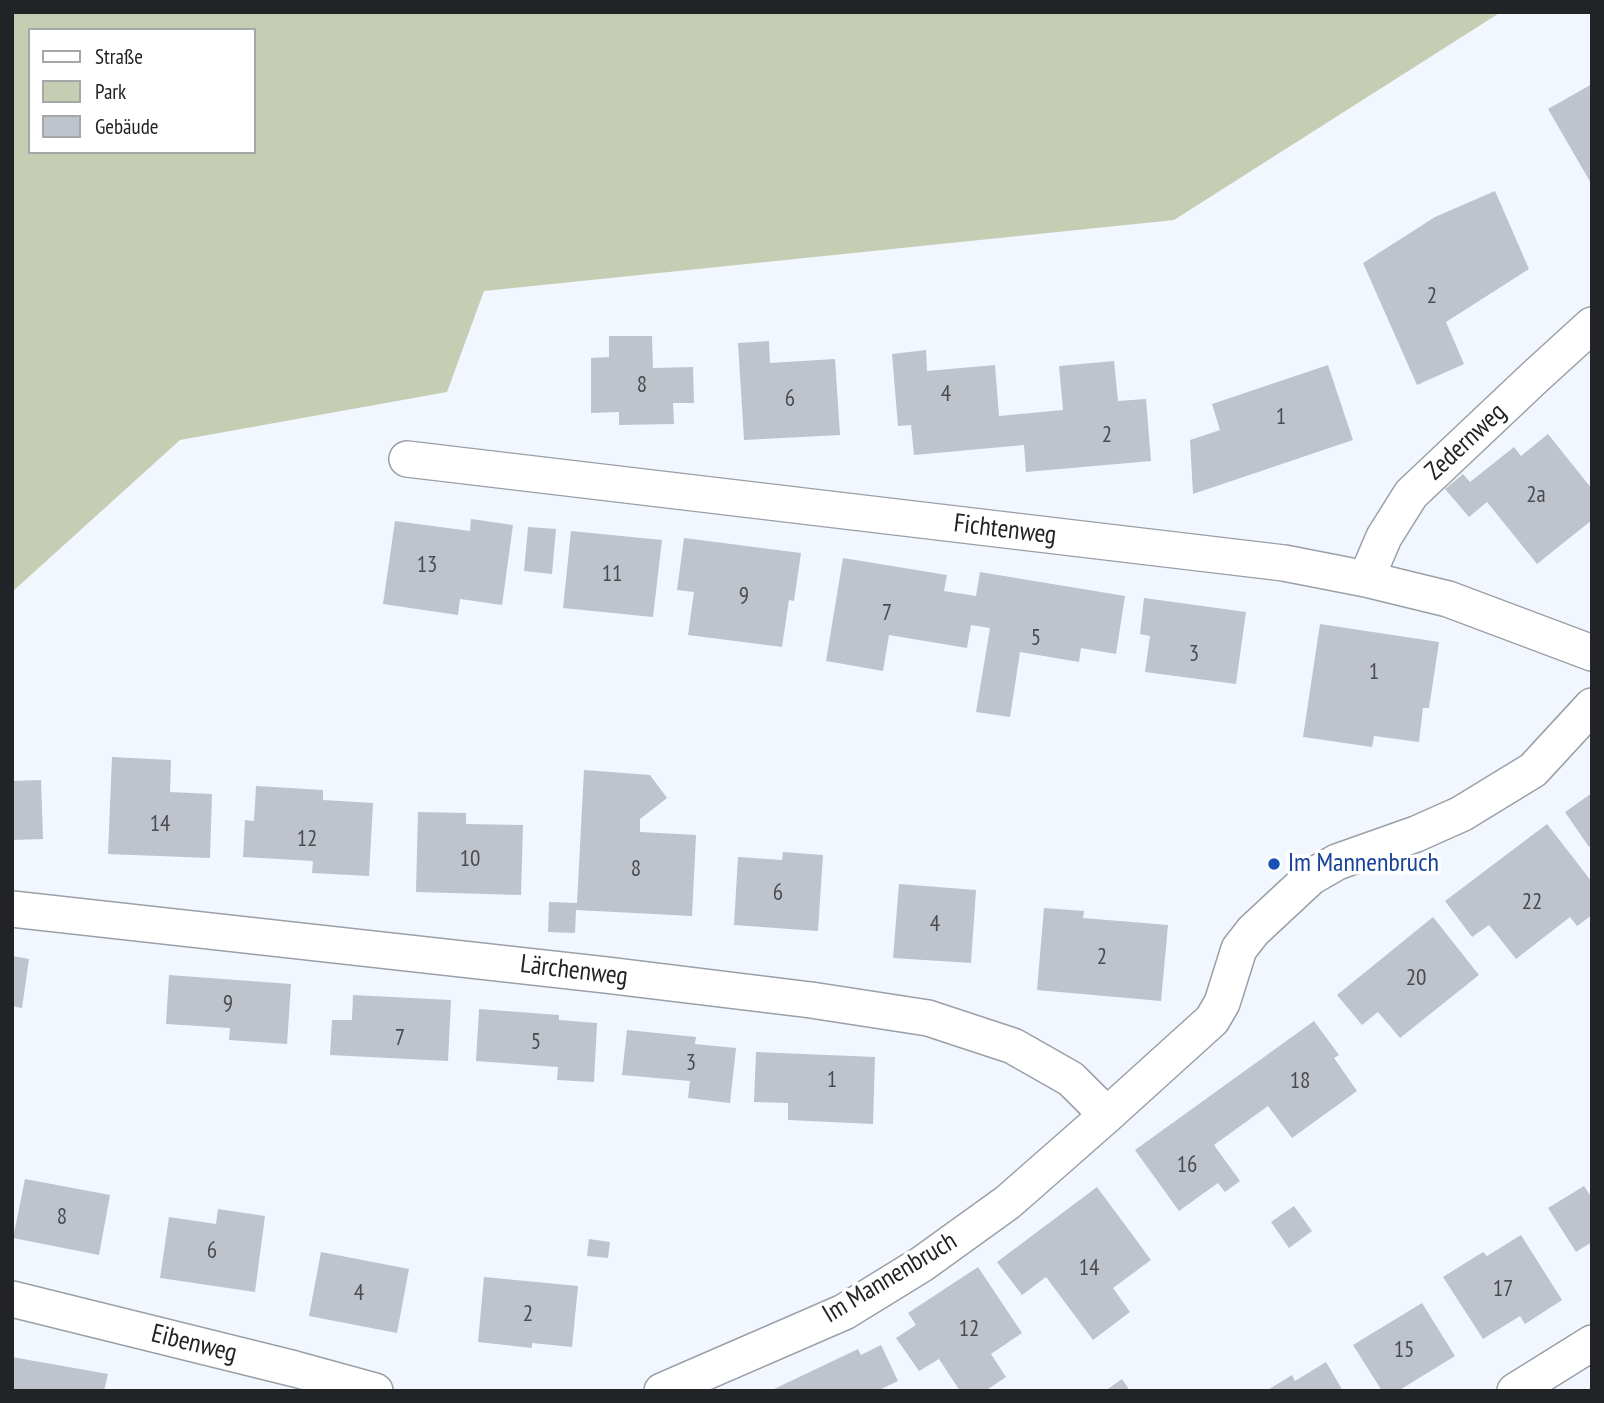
<!DOCTYPE html>
<html>
<head>
<meta charset="utf-8">
<style>
  body { margin:0 }
  #map { position:relative; width:1604px; height:1403px; overflow:hidden; background:#f1f6ff; font-family:"PT Sans Narrow",sans-serif }
  canvas { display:block }
  .frame { position:absolute; inset:0; border:14px solid #212326; pointer-events:none }
  .legend { position:absolute; left:28px; top:28px; width:228px; height:126px; box-sizing:border-box; background:#fff; border:2px solid #a6a7a8; margin:0; padding:9px 12px; list-style:none; font-size:21px; color:#212326 }
  .legend li { display:flex; align-items:center; gap:14px; height:35px }
  .legend b { width:35px; border:2px solid #a6a7a8 }
</style>
</head>
<body>
<div id="map">
<canvas width="1604" height="1403"></canvas>
<div class="frame"></div>
<ul class="legend">
<li><b style="height:9px;background:#fff"></b>Straße</li>
<li><b style="height:19px;background:#c5ceb3"></b>Park</li>
<li><b style="height:19px;background:#bfc4cc"></b>Gebäude</li>
</ul>
</div>
<script>
const g = document.querySelector('canvas').getContext('2d');
g.lineJoin = 'round';
function paint(path, color) {
  g.fillStyle = color;
  g.fill(path, 'evenodd');
}
function strokePath(path, color, width, dash) {
  g.strokeStyle = color;
  g.lineWidth = width;
  g.lineCap = dash ? 'butt' : 'round';
  g.setLineDash(dash || []);
  g.stroke(path);
}
function drawText(font, color, halo, rows, align = 'center') {
  g.font = font + ' "PT Sans Narrow",sans-serif';
  g.lineWidth = 7;
  g.setLineDash([]);
  g.textBaseline = 'middle';
  g.strokeStyle = halo;
  g.fillStyle = color;
  for (const [text, x, y, turn = 0] of rows) {
    g.save();
    g.translate(x, y);
    g.rotate((+turn || 0) * Math.PI / 180);
    g.textAlign = isNaN(turn) ? turn : align;
    if (halo) g.strokeText(text, 0, 0);
    g.fillText(text, 0, 0);
    g.restore();
  }
}
const green = new Path2D(`
  M12,12H1501L1174,220L484,291L447,392L180,440L12,592ZM30,30H254V152H30Z`);
const building = new Path2D(`
  M1592,84V185L1548,109Z
  M1495,191L1529,269L1446,322L1464,364L1417,385L1363,263L1435,217Z
  M609,336H652L653,368L693,367L694,403H673L674,424L619,425V412L591,413V358L609,357Z
  M769,341L770,363L835,359L840,435L744,440L738,343Z
  M926,350L927,371L995,365L999,416L1063,410L1059,366L1114,361L1118,401L1146,399L1151,461L1026,472L1024,445L914,455L911,425L898,426L892,354Z
  M1328,365L1353,440L1193,494L1190,440L1220,430L1212,404Z
  M1548,434L1592,489V520L1537,564L1487,502L1469,517L1445,489L1463,474L1470,482L1514,447L1521,456Z
  M471,519L513,525L502,605L460,599L458,615L383,604L395,521L470,531Z
  M528,527L556,529L552,574L524,571Z
  M571,531L662,540L653,617L563,608Z
  M684,538L801,553L794,601L789,600L782,647L688,635L694,592L677,590Z
  M843,558L947,575L944,591L976,596L980,572L1125,596L1116,654L1081,648L1079,662L1020,652L1010,717L976,712L990,628L971,625L967,648L889,635L883,671L826,661Z
  M1144,598L1246,612L1236,684L1145,672L1150,636L1140,634Z
  M1320,624L1439,642L1429,708H1423L1419,742L1374,736L1372,747L1303,737Z
  M112,757L171,760L170,792L212,794L210,858L108,854Z
  M584,770L650,775L667,798L640,819V832L696,835L692,916L576,910L575,933L548,932L549,902L577,903Z
  M41,780L43,839L12,840V781Z
  M256,786L323,790V800L373,803L369,876L312,873L313,861L243,857L245,820L254,821Z
  M1592,793V845L1589,847L1565,812Z
  M418,812L466,813V824L523,825L521,895L416,892Z
  M1547,824L1592,882V915L1577,926L1570,917L1516,959L1489,925L1472,937L1445,901Z
  M783,852L823,855L818,931L734,925L738,857L782,860Z
  M899,884L976,890L971,963L893,958Z
  M1044,908L1084,911L1083,918L1168,925L1161,1001L1037,990Z
  M1433,917L1479,975L1400,1038L1378,1012L1362,1025L1337,995Z
  M12,956L29,959L22,1008L12,1006Z
  M169,975L291,984L287,1044L229,1040L230,1028L166,1024Z
  M353,995L451,1000L448,1061L330,1055L332,1020H352Z
  M479,1009L559,1015V1020L597,1023L594,1082L557,1080L558,1067L476,1061Z
  M1314,1021L1339,1055L1334,1058L1357,1091L1292,1138L1268,1106L1214,1145L1240,1181L1225,1192L1218,1183L1179,1211L1135,1150Z
  M627,1030L696,1037L695,1044L736,1048L730,1103L688,1098L690,1081L622,1075Z
  M756,1052L875,1057L873,1124L788,1120V1103L754,1102Z
  M25,1179L110,1195L99,1255L13,1238Z
  M1584,1186L1592,1198V1242L1576,1252L1548,1208Z
  M1097,1187L1151,1260L1113,1288L1130,1312L1093,1340L1046,1277L1022,1295L997,1262Z
  M1294,1206L1312,1231L1289,1248L1271,1222Z
  M218,1209L265,1216L255,1292L160,1278L169,1217L216,1224Z
  M1521,1235L1562,1300L1525,1324L1520,1316L1483,1339L1443,1277L1483,1252L1487,1256Z
  M589,1239L610,1242L608,1258L587,1256Z
  M321,1252L409,1269L397,1333L309,1316Z
  M978,1267L1022,1333L991,1354L1006,1377L985,1391H960L939,1359L919,1371L896,1338L916,1325L908,1313Z
  M484,1277L578,1286L572,1347L532,1343V1348L478,1342Z
  M1422,1303L1455,1356L1398,1391H1382L1353,1345Z
  M881,1345L898,1381L877,1391H775L774,1389L858,1349L861,1355Z
  M12,1357L108,1374L104,1391H12Z
  M1326,1362L1343,1391H1266L1292,1375L1295,1381Z
  M1122,1379L1130,1391H1105Z`);
const minor = new Path2D(`
  M407,459L1284,563L1366,579L1448,599L1592,653
  M1366,579L1384,537L1411,494L1536,376L1592,325
  M12,909L606,975L811,1000L928,1018L1013,1046L1071,1079L1107,1115
  M12,1299L295,1369L375,1391
  M662,1391L844,1312L922,1264L1008,1202L1107,1115L1212,1020L1222,1003L1239,949L1253,931L1311,877L1337,862L1416,834L1461,814L1533,770L1592,706
  M1515,1391L1592,1343`);
const markers = [
  [1274,864,7,"#1a4fb4"]
];
const numberNames = [
  ["2",1432,296],
  ["8",642,385],
  ["4",946,394],
  ["6",790,399],
  ["1",1281,417],
  ["2",1107,435],
  ["2a",1536,495],
  ["13",427,565],
  ["11",612,574],
  ["9",744,596],
  ["7",887,613],
  ["5",1036,638],
  ["3",1194,654],
  ["1",1374,672],
  ["14",160,824],
  ["12",307,839],
  ["10",470,859],
  ["8",636,869],
  ["6",778,893],
  ["22",1532,902],
  ["4",935,924],
  ["2",1102,957],
  ["20",1416,978],
  ["9",228,1004],
  ["7",400,1038],
  ["5",536,1042],
  ["3",691,1063],
  ["1",832,1080],
  ["18",1300,1081],
  ["16",1187,1165],
  ["8",62,1217],
  ["6",212,1251],
  ["14",1089,1268],
  ["17",1503,1289],
  ["4",359,1293],
  ["2",528,1314],
  ["12",969,1329],
  ["15",1404,1350]
];
const streetNames = [
  ["Zedernweg",1466,442,-43],
  ["Fichtenweg",1005,530,7],
  ["Lärchenweg",574,971,7],
  ["Im Mannenbruch",890,1278,-31],
  ["Eibenweg",194,1344,14]
];
const transitNames = [
  ["Im Mannenbruch",1288,864]
];
paint(green, '#c5ceb3');
paint(building, '#bfc4cc');
strokePath(minor, '#9ba0a7', 38);
strokePath(minor, '#fff', 35);
for (const [x, y, r, color] of markers) {
  const dot = new Path2D();
  dot.arc(x, y, r, 0, 2 * Math.PI);
  g.fillStyle = color;
  g.fill(dot);
  strokePath(dot, '#fff', 2.5);
}
drawText('23px', '#484b50', null, numberNames);
drawText('26px', '#212326', '#fff', streetNames);
drawText('26px', '#164399', '#fff', transitNames, 'left');
</script>
</body>
</html>
